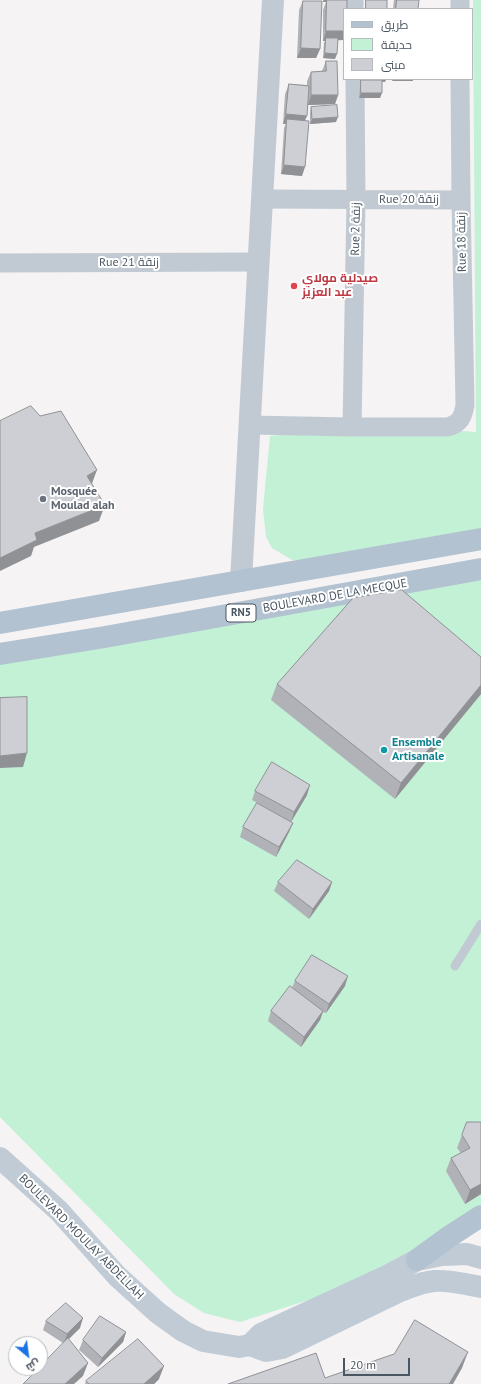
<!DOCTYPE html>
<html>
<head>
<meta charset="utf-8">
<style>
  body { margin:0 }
  #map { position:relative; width:481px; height:1384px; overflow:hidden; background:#f5f3f3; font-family:"PT Sans",Cairo,sans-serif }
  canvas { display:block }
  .legend { position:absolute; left:343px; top:8px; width:130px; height:72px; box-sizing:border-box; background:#fff; border:1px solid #b7bbc0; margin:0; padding:5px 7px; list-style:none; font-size:12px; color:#4a5661 }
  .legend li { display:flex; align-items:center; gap:8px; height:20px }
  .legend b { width:20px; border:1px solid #b7bbc0 }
  .north { position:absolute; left:8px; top:1336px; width:40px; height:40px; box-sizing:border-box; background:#fff; border:1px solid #b7bbc0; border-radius:50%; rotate:151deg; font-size:11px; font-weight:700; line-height:16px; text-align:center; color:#4a5661 }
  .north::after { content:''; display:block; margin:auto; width:14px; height:18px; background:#1a73e8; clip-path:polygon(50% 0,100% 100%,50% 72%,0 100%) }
  .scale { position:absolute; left:343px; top:1358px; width:67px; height:18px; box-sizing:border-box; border:2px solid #4a5661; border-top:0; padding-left:5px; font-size:12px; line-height:14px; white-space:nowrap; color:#4a5661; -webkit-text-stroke:3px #fff; paint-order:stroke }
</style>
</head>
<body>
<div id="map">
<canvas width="481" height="1384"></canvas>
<ul class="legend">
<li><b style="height:5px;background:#b3c2d1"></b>طريق</li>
<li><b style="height:11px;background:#c3f1d5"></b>حديقة</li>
<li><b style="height:11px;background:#cdcfd5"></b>مبنى</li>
</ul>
<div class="north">ش</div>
<div class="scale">20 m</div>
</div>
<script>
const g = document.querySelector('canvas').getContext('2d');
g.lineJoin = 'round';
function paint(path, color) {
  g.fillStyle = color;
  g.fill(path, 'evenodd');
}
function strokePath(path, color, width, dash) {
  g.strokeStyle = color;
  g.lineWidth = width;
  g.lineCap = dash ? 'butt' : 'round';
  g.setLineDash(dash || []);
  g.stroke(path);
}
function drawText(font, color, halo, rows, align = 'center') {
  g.font = font + ' "PT Sans",Cairo,sans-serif';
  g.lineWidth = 4;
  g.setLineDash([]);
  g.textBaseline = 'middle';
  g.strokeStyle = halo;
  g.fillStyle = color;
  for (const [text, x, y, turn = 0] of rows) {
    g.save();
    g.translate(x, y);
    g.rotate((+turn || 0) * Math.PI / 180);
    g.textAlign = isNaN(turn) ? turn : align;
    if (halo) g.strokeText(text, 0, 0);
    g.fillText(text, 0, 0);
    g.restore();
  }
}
const green = new Path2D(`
  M473,0H481V531L321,560H292L272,548L266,537L263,509L270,436L376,424L476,432Z
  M481,578V1210L419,1252L349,1287L240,1322L204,1313L174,1294L0,1117V662Z`);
const service = new Path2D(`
  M455,966L481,924`);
const minor = new Path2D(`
  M354,0V9
  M460,0V9
  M262,199L461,200
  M0,263L258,262
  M249,425L352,427H447C460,424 463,417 465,405L461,200L460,79
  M352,427L356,200L355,79`);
const tertiary = new Path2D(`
  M241,581L273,0`);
const secondary = new Path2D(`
  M0,1158L59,1211L117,1276L158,1313L183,1331L203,1341L239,1347L250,1345L266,1351L282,1348L400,1291C411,1287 422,1282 434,1281C449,1280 466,1284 481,1287
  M250,1345L261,1334L387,1276L417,1260L442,1255L467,1254L481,1258`);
const primary = new Path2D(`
  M0,623L481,539
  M0,654L105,637L481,569
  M417,1260L450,1236L481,1216`);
const wall = new Path2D(`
  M323,0H346L343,40H337L335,59L323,58L324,43L325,41H323V10L326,2H323Z
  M366,0L387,9H365V4Z
  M394,0H397L418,9H393Z
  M303,1L320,49L316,58H297L299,10Z
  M326,61L338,95L335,104L308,105L305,120L302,176L281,174L284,128L286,124H283L285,94L289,84L307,85V81L311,72L322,71Z
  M369,79H386L385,82L382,81L380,98H359L360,85L361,80H369Z
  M311,107L336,122L310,124V112Z
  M481,657V694L395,799L271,700L277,684Z
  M255,791L307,795L291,822L252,800Z
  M293,823L289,832L276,857L240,837L243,827Z
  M278,882H332L329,891L309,919L274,891Z
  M295,981L345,986L326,1013L323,1012L320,1020L301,1047L268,1021L271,1011L292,988Z
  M467,1122L481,1194L465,1204L446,1171L451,1158L461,1153L457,1148Z
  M46,1321L80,1328L68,1339L83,1376L63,1343L43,1330Z
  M126,1332L123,1342L98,1367L79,1350L83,1340Z
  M159,1379L154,1384H85L86,1381Z`);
const shadedWall = new Path2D(`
  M324,0H346L345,2L327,0L326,2H323Z
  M326,31H344V38L343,40L326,41V38L325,41H323Z
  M301,48L320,49L316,58H297Z
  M325,53L337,54L335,59L323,58Z
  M370,79H386L385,82L369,81Z
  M393,79H413V81H392Z
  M361,93H382L380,98H359Z
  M311,95H338L335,104L308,105Z
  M286,114L307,116L303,125L287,119L286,124H283Z
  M338,117L336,122L310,124L312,119Z
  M284,165L305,167L302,176L281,174Z
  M97,470L91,486L87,476Z
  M105,505L99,521L34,547L31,556L0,571V558L35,533Z
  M481,685V694L395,799L401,783Z
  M27,753L23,767L0,768V756Z
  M310,785L307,795L291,822L294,812Z
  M293,823L289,832L276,857L279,847Z
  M332,882L329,891L309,919L313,909Z
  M348,976L345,986L326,1013L329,1004Z
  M323,1011L320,1020L301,1047L304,1037Z
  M481,1184V1194L465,1204L470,1190Z
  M83,1318L80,1328L64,1344L67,1334Z
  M126,1332L123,1342L98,1367L102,1358Z
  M468,1352L462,1368L453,1384H449Z
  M88,1363L83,1376L74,1384H65Z
  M164,1366L159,1379L154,1384H144Z`);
const building = new Path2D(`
  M327,0H347V9H344V31H326Z
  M366,0H387V9H366Z
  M397,0H419L418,9H396Z
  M303,1H322L320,49L301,48Z
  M326,38H338L337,54L325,53Z
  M326,61H337L338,95H311V72L326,71Z
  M361,80H382V93H361Z
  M289,84L309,86L307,116L286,114Z
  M337,105L338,117L312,119L311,107Z
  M287,119L309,121L305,167L284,165Z
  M31,406L40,416L61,411L97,470L87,476L105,505L35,533L37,540L0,558V421Z
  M402,590L481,657V685L401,783L277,684L353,598Z
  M27,697V753L0,756V698Z
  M272,762L310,785L294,812L255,791Z
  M257,803L293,823L279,847L243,827Z
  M297,860L332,882L313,909L278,882Z
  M312,955L348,976L329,1004L295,981Z
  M290,986L323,1011L304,1037L271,1011Z
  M467,1122H481V1184L470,1190L451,1158L470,1148L462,1135Z
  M66,1303L83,1318L67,1334L46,1321Z
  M100,1316L126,1332L102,1358L83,1340Z
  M415,1320L468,1352L449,1384H228L316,1353L325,1378L394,1354Z
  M68,1338L88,1363L65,1384H23L39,1368H40V1367Z
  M138,1339L164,1366L144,1384H89L86,1381Z`);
const markers = [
  [294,286,4,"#e0444e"],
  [43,499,4,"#6b7280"],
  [384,750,4,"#0f9aa8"]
];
const shields = [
  [241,613,30]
];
const shieldNames = [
  ["RN5",241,613]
];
const streetNames = [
  ["Rue 20 زنقة",409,200],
  ["Rue 2 زنقة",356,229,-89],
  ["Rue 18 زنقة",462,242,-91],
  ["Rue 21 زنقة",129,263],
  ["BOULEVARD DE LA MECQUE",335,596,-10],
  ["BOULEVARD MOULAY ABDELLAH",81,1237,45]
];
const healthNames = [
  ["صيدلية مولاي",302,279],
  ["عبد العزيز",302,293]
];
const worshipNames = [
  ["Mosquée",51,492],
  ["Moulad alah",51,506]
];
const cultureNames = [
  ["Ensemble",392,743],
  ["Artisanale",392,757]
];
paint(green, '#c3f1d5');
strokePath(service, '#c1cad2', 9);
strokePath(minor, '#c1cad2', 19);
strokePath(tertiary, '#c1cad2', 22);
strokePath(secondary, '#c1cbd6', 22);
strokePath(primary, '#b3c2d1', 22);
paint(wall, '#b0b2b7');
paint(shadedWall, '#909195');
paint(building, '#cdcfd5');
strokePath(building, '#909195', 1);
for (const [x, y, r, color] of markers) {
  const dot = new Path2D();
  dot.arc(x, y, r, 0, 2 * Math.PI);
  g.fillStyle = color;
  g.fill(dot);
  strokePath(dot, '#fff', 1.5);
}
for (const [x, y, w] of shields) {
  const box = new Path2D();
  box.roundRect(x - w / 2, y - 9, w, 18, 3);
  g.fillStyle = '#fff';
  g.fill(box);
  strokePath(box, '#4a5661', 1);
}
drawText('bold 11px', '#4a5661', null, shieldNames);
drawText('12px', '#4a5661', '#fff', streetNames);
drawText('bold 12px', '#be3a42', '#fff', healthNames, 'left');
drawText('bold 12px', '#5b616d', '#fff', worshipNames, 'left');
drawText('bold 12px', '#0d838f', '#fff', cultureNames, 'left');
</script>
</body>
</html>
